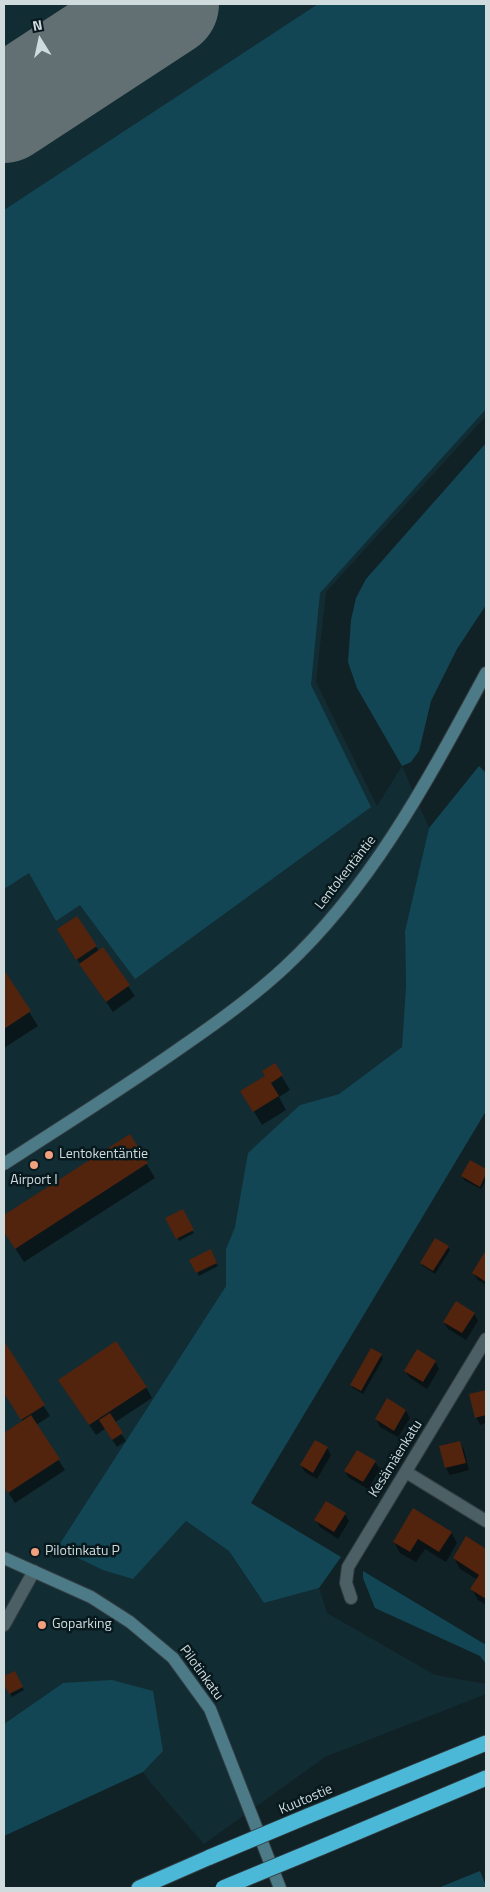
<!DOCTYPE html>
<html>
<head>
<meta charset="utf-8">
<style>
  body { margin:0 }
  #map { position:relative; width:490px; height:1892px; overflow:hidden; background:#112227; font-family:"Titillium Web",sans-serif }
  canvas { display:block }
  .frame { position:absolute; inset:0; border:5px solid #d0dbde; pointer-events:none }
  .north { position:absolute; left:15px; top:15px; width:50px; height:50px; -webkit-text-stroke:4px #08191e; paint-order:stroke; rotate:350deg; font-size:14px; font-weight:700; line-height:20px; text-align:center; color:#d0dbde }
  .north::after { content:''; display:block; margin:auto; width:18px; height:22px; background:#d0dbde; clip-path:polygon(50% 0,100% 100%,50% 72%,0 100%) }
</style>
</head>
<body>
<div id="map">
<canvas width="490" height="1892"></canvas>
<div class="frame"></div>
<div class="north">N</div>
</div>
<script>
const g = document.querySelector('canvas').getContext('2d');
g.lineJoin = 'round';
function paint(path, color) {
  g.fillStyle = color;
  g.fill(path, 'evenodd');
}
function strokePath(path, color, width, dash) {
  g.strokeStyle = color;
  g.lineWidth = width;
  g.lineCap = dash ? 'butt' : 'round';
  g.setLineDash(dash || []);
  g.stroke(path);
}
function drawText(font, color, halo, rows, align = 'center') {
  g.font = font + ' "Titillium Web",sans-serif';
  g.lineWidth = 5;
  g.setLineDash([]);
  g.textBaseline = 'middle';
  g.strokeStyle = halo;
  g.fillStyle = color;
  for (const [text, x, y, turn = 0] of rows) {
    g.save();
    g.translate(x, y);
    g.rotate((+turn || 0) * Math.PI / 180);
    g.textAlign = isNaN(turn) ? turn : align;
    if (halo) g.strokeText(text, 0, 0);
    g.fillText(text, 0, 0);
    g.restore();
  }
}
const built = new Path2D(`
  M4,4H486V416L326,592L316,682L377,806L402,766L429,828L405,931L406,985L402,1047L339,1094L300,1105L235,1227L226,1249V1286L57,1548L133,1579L186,1521L229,1551L264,1603L319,1588L327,1613L435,1675L486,1684V1694L325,1757L204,1844L150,1782L143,1772L163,1751L63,1683L4,1724Z`);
const green = new Path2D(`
  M318,4H486V409L320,593L311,685L371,807L135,979L80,905L56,921L29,873L4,889V210Z
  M486,443V605L457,649L431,701L419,751L411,762L402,766L357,688L348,662L351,620L356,598L366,579Z
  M479,766L486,773V1111L251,1503L341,1557L319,1588L264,1603L229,1551L186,1521L133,1579L103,1570L57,1548L226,1286V1249L235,1227L248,1153L300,1105L339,1094L402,1047L406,985L405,931L429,828Z
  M363,1571L486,1645V1664L480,1656L375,1608L363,1578Z
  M112,1680L153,1691L163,1751L143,1772L4,1836V1724L63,1683Z
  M480,1871L486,1886L484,1888H438Z`);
const shadow = new Path2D(`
  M77,917L99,951L128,986L135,996L113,1012L62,937Z
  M4,972L38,1026L4,1048Z
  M275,1065L290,1090L279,1097L286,1110L262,1125L250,1105L266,1076Z
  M130,1136L155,1178L24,1262L4,1231V1217Z
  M470,1161L486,1170V1180L481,1189L464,1180L462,1176Z
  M182,1210L194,1233L179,1241L167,1218Z
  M448,1247L450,1250L435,1274L423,1266L421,1263Z
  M210,1251L218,1266L199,1276L191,1260Z
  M486,1253V1285L478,1280L473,1273Z
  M474,1313L478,1321L466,1340L448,1329L444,1322Z
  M4,1344L50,1416L36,1425L65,1470L15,1503L4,1486V1435L23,1422L4,1392Z
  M381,1355L383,1359L363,1394L353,1388L351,1385Z
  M435,1361L439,1369L427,1389L410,1378L405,1371Z
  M146,1387L152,1398L114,1423L126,1441L117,1447L105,1429L96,1435L66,1391Z
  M486,1391V1423L480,1425L476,1417L470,1395Z
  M388,1400L406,1411L410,1418L398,1437L380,1427L376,1419Z
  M459,1442L464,1450L469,1470L450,1475L446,1468L441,1447Z
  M327,1448L331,1455L317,1479L305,1472L301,1465Z
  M357,1451L375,1462L380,1469L368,1489L349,1478L345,1471Z
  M345,1514L349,1521L338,1539L320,1527L316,1520Z
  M451,1532L457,1543L446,1562L425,1549L416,1562L400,1553L394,1542Z
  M467,1538L486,1550V1605L478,1600L472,1589L478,1580L460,1569L454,1558Z
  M14,1672L24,1690L12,1697L4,1682V1678Z`);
const runway = new Path2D(`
  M4,110L166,4`);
const building = new Path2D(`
  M77,916L97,946L76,960L57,929Z
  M103,947L130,985L106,1002L79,964Z
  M4,970L31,1011L4,1029Z
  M275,1063L283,1075L271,1083L279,1096L253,1112L240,1091L265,1076L262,1071Z
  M130,1134L148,1163L15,1249L4,1232V1215Z
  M470,1160L486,1169V1174L480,1187L461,1176Z
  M183,1209L194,1230L176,1239L165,1218Z
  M435,1238L449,1246L433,1271L420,1263Z
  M211,1249L217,1263L196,1273L189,1260Z
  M486,1250V1282L472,1273Z
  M456,1301L475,1313L462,1333L443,1322Z
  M4,1341L45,1405L21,1420L4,1393Z
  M116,1341L147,1387L89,1425L58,1380Z
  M371,1348L382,1354L361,1391L350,1385Z
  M417,1349L436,1361L423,1382L404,1371Z
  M486,1390V1415L475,1418L469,1394Z
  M387,1398L406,1410L394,1431L375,1419Z
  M110,1413L123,1433L112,1440L99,1420Z
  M31,1415L60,1459L8,1493L4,1487V1433Z
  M315,1440L328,1447L313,1473L300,1465Z
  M460,1441L466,1463L445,1468L439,1446Z
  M357,1450L376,1461L363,1482L344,1471Z
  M326,1501L346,1513L334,1532L314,1520Z
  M413,1508L452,1532L439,1552L418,1539L410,1552L393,1542Z
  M466,1536L486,1549V1599L470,1589L479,1575L453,1558Z
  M15,1671L23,1687L9,1694L4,1684V1676Z`);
const street = new Path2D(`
  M406,1472L486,1521
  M351,1598L346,1583L348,1567L486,1339
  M4,1625L34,1571`);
const secondary = new Path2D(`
  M4,1164C64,1125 125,1087 183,1046C218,1022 254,996 285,967C373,885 429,778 486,673
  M4,1558L91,1597L130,1622L173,1658L210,1709L280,1888`);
const highway = new Path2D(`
  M308,1816L486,1743
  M322,1847L486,1778
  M139,1888L210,1857`);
const highwayBridge = new Path2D(`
  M210,1857L308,1816
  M223,1888L322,1847`);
const markers = [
  [49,1155,5,"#f2a17e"],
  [34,1165,5,"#f2a17e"],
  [35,1552,5,"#f2a17e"],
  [42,1625,5,"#f2a17e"]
];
const streetNames = [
  ["Lentokentäntie",346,873,-52],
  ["Kesämäenkatu",396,1459,-58],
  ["Pilotinkatu",201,1673,54],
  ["Kuutostie",306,1800,-23]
];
const poiNames = [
  ["Lentokentäntie",59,1155],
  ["Airport I",34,1181,"center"],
  ["Pilotinkatu P",45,1552],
  ["Goparking",52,1625]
];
paint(built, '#122c33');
paint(green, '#134654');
paint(shadow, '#0007');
strokePath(runway, '#627074', 106);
paint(building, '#52230d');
strokePath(street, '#323d41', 14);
strokePath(secondary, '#323d41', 14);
strokePath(highway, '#323d41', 17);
strokePath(street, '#4c5f65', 12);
strokePath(secondary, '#4c7a87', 12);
strokePath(highway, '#4cb8d7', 15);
strokePath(highwayBridge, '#323d41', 17, []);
strokePath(highwayBridge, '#4cb8d7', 15);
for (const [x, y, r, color] of markers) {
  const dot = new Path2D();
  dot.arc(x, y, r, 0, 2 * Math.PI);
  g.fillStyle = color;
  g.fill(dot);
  strokePath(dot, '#08191e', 2);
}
drawText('14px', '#d0dbde', '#08191e', streetNames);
drawText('14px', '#d0dbde', '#08191e', poiNames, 'left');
</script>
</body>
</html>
